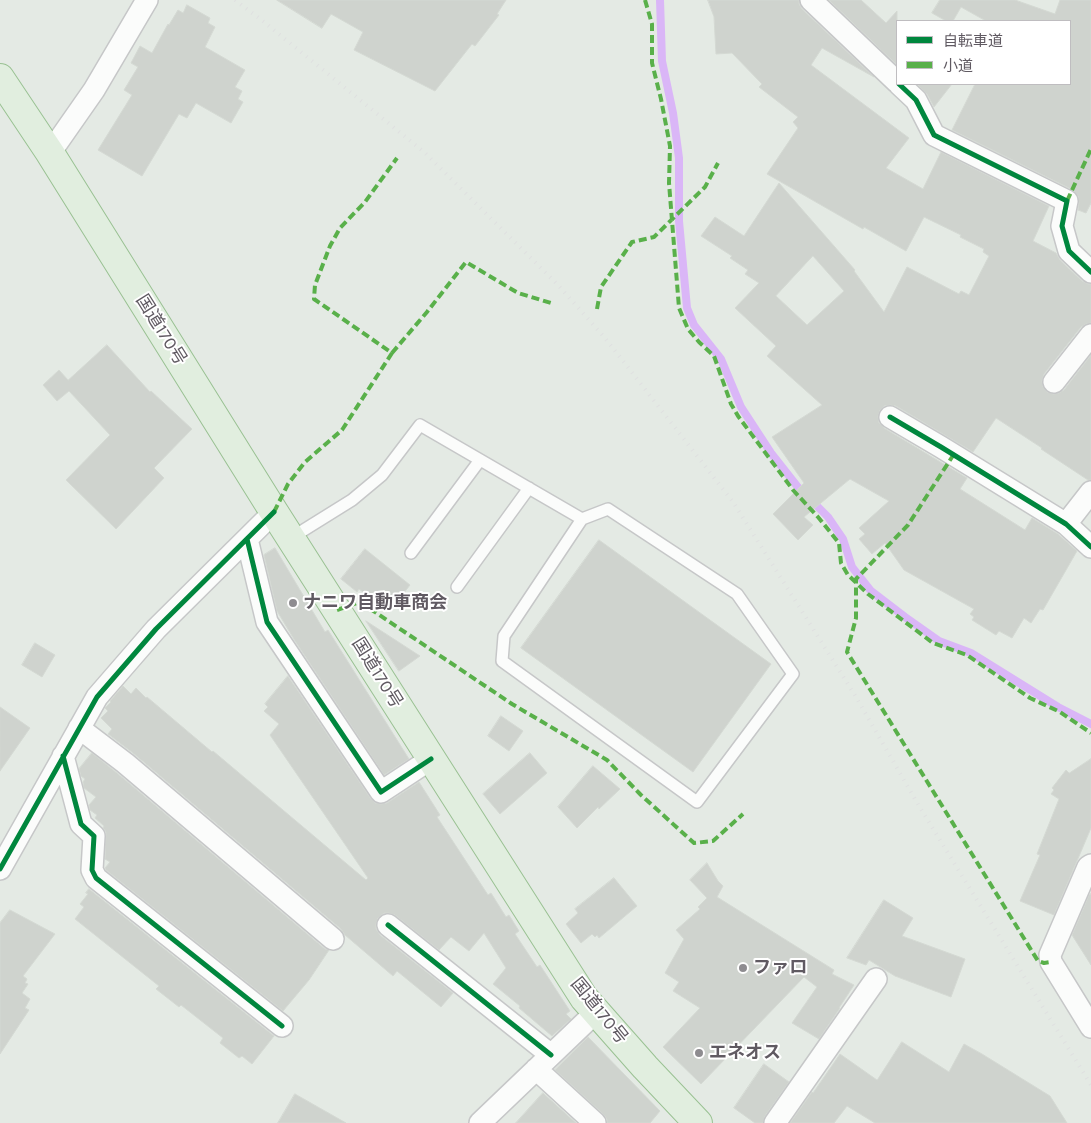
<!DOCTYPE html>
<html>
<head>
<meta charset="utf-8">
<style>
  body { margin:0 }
  #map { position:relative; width:1091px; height:1123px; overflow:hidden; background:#e4eae4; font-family:Karla,"Noto Sans JP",sans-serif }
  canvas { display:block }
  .legend { position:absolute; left:896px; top:20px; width:175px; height:65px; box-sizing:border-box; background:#fff; border:1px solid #bfbdc0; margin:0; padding:6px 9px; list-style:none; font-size:15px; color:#605a62 }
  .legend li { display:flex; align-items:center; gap:10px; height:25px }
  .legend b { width:25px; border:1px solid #bfbdc0 }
</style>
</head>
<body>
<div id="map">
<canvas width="1091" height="1123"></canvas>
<ul class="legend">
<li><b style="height:6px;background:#00873e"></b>自転車道</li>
<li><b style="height:6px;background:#59b04a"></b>小道</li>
</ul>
</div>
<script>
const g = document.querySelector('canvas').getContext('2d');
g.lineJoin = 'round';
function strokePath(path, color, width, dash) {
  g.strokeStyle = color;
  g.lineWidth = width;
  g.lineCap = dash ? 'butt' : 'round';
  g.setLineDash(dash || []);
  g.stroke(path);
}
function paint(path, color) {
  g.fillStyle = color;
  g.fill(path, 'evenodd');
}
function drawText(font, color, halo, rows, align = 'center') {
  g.font = font + ' Karla,"Noto Sans JP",sans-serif';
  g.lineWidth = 4;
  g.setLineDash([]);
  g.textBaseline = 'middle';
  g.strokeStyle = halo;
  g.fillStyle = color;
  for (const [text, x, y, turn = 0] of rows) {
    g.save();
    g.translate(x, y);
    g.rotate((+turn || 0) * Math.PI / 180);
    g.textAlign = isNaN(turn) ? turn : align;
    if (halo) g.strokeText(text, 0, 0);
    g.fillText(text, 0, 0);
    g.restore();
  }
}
const stream = new Path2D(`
  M660,0L662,61L673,113L679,158V221L687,308L694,325L721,359L741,407L771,453L797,486L828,517L843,539L852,567L871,591L905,617L939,641L971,653L1058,707L1091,724`);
const building = new Path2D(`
  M277,0H506L497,14L499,15L475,46L472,44L435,91L354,50L363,32L331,14L322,28Z
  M708,0H799V4L802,9L874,77L822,48L811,65L909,138L886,168L923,189L941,152L1049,206L1033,241L1056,253L1060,260L1082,281L1088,284H1091V323L1086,324L1081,327L1044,374L1042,381L1043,387L1047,392L1053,394L1059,393L1064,390L1091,355V480H1088L1041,449L1042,448L996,418L973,452L896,406L891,405L884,406L880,410L878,416L879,423L884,428L967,478L960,489L1025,530L1032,518L1058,534L1077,551L1043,610L1040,609L1031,623L1024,618L1012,638L999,631L996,635L972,620L974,617L970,614L974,609L904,570L885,543L872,554L859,539L865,534L859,528L889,501L850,479L804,517L813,525L798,540L773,514L804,483L772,437L822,405L767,356L776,346L735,308L759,283L745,274L748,270L730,258L732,256L701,236L715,217L744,236L779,183L855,270L854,271L884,312L907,267L957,293L959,294L961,291L969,295L989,256L983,252L984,249L960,237L961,235L924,217L906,251L864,227L863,229L767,174L798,128L793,122L798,117L759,87L762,84L732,53L716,54L714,17ZM813,256L844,291L807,325L776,296Z
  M829,0H861L886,23L897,11V65Z
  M940,0H1015L1055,14L1060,0H1091V203L1086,213L1078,210L1079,203L1078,196L1073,190L952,130L975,84H1070V21H986L961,7L953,21H946L932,13Z
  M187,5L210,18L208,23L215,27L205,47L245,70L235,87L242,91L238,99L243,102L231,123L196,103L187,118L179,114L142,176L98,150L132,95L124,90L138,67L131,63L140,46L152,53L168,24L169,25L178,10L183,13Z
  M917,84H952L934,107L927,94Z
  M107,345L150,392L151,391L192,429L154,468L164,478L116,529L66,480L110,435L69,391L57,401L43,385L59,370L68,380Z
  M599,540L771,664L693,772L521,648Z
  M275,548L325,632L328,630L409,759L384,775L295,641L277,611L264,555Z
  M365,549L410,585L389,612L359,589L357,592L341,579Z
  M366,621L420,656L399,671Z
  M35,643L55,655L42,677L22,665Z
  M288,676L371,799L375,803L381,804L387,803L419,782L440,815L437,817L488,895L491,893L506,917L509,915L519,931L515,934L537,967L540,965L570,1011L566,1014L571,1019L552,1036L519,1008L520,1006L493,984L506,968L484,933L469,951L451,937L439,950L395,915L389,913H384L378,918L376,924V929L380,935L453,993L441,1007L397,971L393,976L345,935L341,929L133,753L108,734L112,729L101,718L108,711L105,708L111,702L110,701L123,686L131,694L136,688L146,698L147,697L212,752L213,751L366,880L368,878L270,735L279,724L264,711L268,707L265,704Z
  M0,707L30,728L0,771Z
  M501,716L523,731L509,751L488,736Z
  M92,753L117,773L325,949L329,950L309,980L283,1011L106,870L105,868L110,862L105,859L106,832L103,828L104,826L95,818L97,815L90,810L89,805L96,797L84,788L83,782L85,779L81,776L79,769Z
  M530,753L547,773L500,814L483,794Z
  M1091,759V828L1054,915L1020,901L1040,855L1037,854L1059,799L1051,794L1054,790L1052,788L1066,770L1069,773Z
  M593,766L620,789L599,809L598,807L577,828L558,807Z
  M707,863L718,881L723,886L717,897L834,970L832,974L854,985L839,1008H840L819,1039L792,1023L817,987L804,977L701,1084L663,1047L700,1008L673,991L679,982L665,973L684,939L676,930L700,909L698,907L707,898L690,880Z
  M614,878L637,906L599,938L597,935L595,937L592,934L581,943L566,924L578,913L575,909Z
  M89,889L274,1036L252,1064L242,1056L239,1058L220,1043L223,1038L181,1005L179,1007L156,989L159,986L75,919L84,907L80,904L88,894L86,893Z
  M1091,894V965L1072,935L1089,895Z
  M884,900L913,918L902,936L965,959L951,997L895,976L869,960L866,965L847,958Z
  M10,910L55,934L23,976L27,979L25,983L28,984L22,993L30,999L25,1008L29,1010L0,1054V923Z
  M588,1037L660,1111L650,1123H607V1119L603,1114L555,1070Z
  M902,1042L949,1072L964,1044L982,1054L1050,1096L1067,1123H875L847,1106L834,1123H790L812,1092L813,1093L840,1054L877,1080Z
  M764,1064L789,1082L765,1116L763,1123H755L734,1108Z
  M543,1093L576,1123H516Z
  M295,1094L346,1123H278Z`);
const lane = new Path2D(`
  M291,538L352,500L382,475L420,425L582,519L608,509L737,594L793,674L697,802L502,661L504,636L582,519
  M411,553L480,460
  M457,587L529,488`);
const street = new Path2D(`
  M811,0L897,82
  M899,84L916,100L934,135L1067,201L1062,226L1069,251L1091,272
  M50,153L94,90L147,0
  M1054,382L1091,335
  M890,417L941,447L1066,524L1091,547
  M1066,524L1091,492
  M247,539L267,622L381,792L431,759
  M79,728L125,763L333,939
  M63,756L81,824L94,836L92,870L96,878L282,1026
  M1091,865L1088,867L1050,955L1051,962L1091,1027
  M0,869L97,697L156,629L274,512
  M388,925L551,1055
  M536,1069L595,1123
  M480,1123L596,1012
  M775,1123L876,979`);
const highway = new Path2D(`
  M0,78L50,153L274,512L584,998L645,1067L698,1123`);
const rail = new Path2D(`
  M235,0L264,22L424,152L558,285L605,338L733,502L856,697L919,806L1091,1085`);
const quiet = new Path2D(`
  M645,0L652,24V63L661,99L670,146L669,183L679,308L688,329L699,342L714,356L731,404L738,416L793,490L818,517L839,543L841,563L848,575L868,594L933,643L967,655L1030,698L1060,712L1091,733
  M1067,201L1091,149
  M597,309L601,287L632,242L654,237L705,187L718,163
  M392,353L427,312L466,262L518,293L551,303
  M954,454L908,525L856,579V618L847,652L1038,961L1044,963L1051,962
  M274,512L288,484L305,462L342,430L392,353L314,299L315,285L330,246L340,228L365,202L397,158
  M337,610L360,602L512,704L607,760L641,795L694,843L713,841L743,814`);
const cycleway = new Path2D(`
  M899,84L916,100L934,135L1067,201L1062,226L1069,251L1091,272
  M890,417L941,447L1066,524L1091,547
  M247,539L267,622L381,792L431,759
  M63,756L81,824L94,836L92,870L96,878L282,1026
  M0,869L97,697L156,629L274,512
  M388,925L551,1055`);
const markers = [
  [293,603,5,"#8e8c90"],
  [743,968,5,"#8e8c90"],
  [699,1053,5,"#8e8c90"]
];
const streetNames = [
  ["国道170号",161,330,58],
  ["国道170号",377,673,58],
  ["国道170号",599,1011,51]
];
const poiNames = [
  ["ナニワ自動車商会",303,603],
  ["ファロ",753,968],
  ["エネオス",709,1053]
];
strokePath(stream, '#dab6f7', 8);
paint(building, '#cfd3ce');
strokePath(building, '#d4d9d3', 1);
strokePath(lane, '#c6c7c8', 14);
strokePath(street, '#c6c7c8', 24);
strokePath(highway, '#99c192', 30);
strokePath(lane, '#fbfcfb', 11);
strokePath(street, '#fbfcfb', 21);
strokePath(highway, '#e1eedf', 28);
strokePath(rail, '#dfe0e0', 4, [1, 6]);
strokePath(quiet, '#59b04a', 4, [8, 4]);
strokePath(cycleway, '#00873e', 5);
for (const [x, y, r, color] of markers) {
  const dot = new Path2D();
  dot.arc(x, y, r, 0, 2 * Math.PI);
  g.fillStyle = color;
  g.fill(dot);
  strokePath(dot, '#fff', 2);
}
drawText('18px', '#605a62', '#fff', streetNames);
drawText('bold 18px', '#605a62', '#fff', poiNames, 'left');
</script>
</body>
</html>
